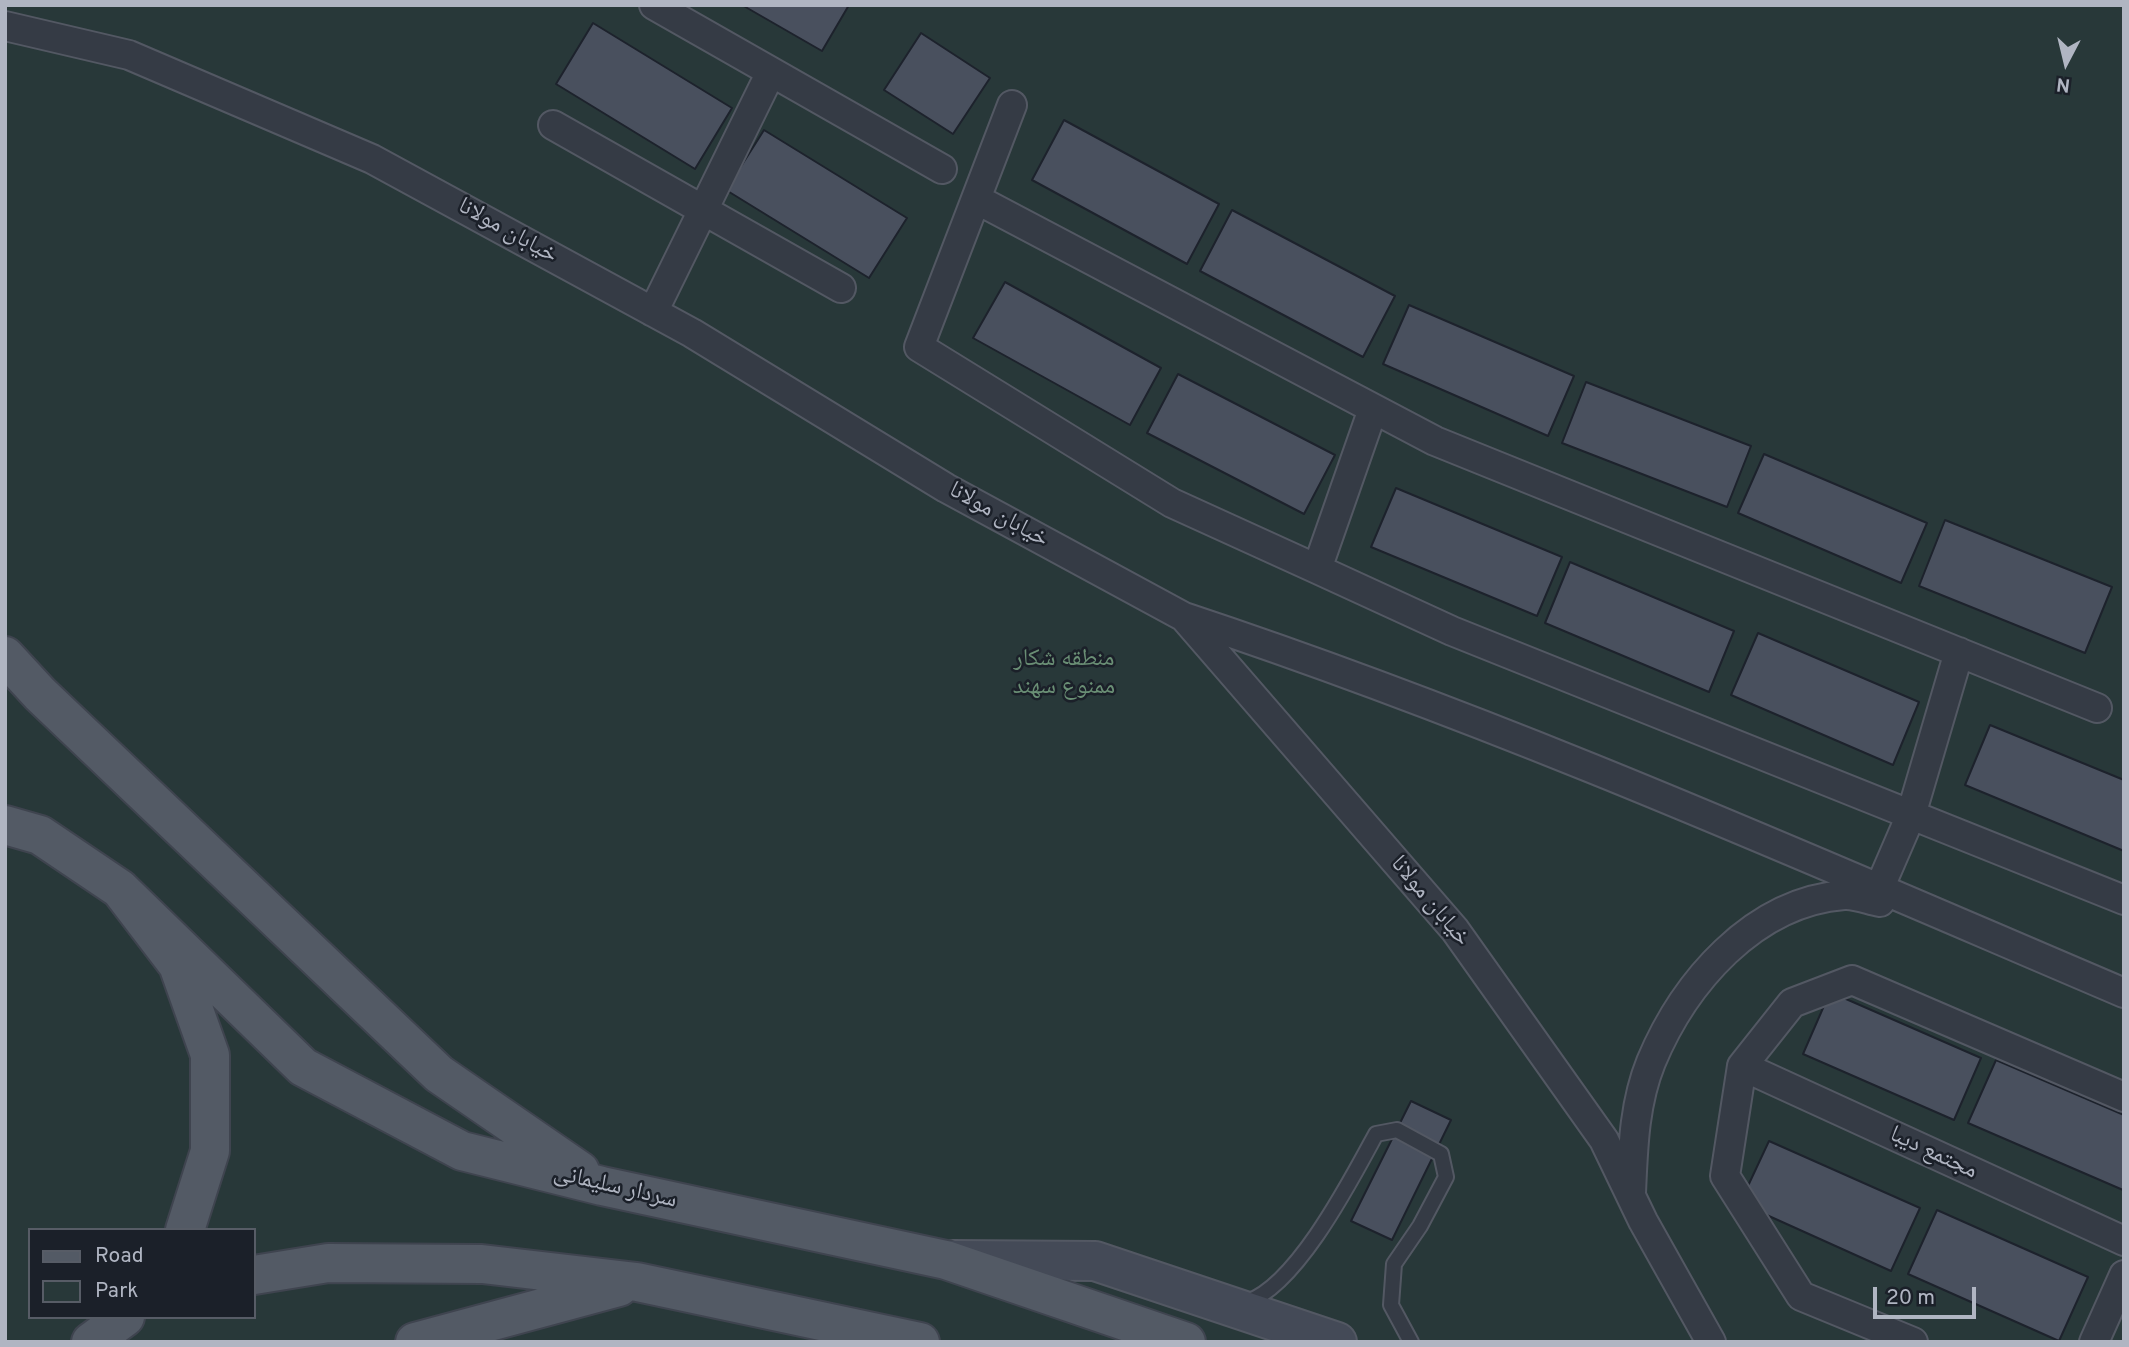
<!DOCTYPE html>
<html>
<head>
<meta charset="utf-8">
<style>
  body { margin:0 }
  #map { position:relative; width:2129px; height:1347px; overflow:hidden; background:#222934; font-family:Overpass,sans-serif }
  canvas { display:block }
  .frame { position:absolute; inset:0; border:7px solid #b0b5c2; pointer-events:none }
  .legend { position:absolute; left:28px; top:1228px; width:228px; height:91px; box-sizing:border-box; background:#1b2029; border:2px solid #575c66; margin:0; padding:9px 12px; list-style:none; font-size:21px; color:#b0b5c2 }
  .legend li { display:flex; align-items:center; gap:14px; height:35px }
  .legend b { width:35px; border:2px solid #575c66 }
  .north { position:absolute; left:2031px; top:28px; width:70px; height:70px; -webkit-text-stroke:5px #1b2029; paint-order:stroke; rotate:187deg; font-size:19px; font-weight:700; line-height:28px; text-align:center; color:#b0b5c2 }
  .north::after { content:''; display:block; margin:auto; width:24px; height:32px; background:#b0b5c2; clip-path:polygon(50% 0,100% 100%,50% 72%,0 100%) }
  .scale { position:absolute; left:1873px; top:1287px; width:103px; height:32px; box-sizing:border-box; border:4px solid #b0b5c2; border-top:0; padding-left:9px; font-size:21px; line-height:24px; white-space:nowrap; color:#b0b5c2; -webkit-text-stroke:5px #1b2029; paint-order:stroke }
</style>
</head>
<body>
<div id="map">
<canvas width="2129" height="1347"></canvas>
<div class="frame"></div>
<ul class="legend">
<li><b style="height:9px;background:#535a65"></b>Road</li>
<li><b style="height:19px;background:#283839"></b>Park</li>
</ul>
<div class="north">N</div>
<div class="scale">20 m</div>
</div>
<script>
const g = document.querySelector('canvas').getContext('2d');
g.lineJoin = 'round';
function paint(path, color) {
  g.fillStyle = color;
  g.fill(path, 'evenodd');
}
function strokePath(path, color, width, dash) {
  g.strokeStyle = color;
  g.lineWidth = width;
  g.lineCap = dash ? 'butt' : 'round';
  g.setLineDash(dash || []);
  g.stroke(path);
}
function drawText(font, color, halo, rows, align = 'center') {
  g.font = font + ' Overpass,"Noto Naskh Arabic",sans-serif';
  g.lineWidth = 5;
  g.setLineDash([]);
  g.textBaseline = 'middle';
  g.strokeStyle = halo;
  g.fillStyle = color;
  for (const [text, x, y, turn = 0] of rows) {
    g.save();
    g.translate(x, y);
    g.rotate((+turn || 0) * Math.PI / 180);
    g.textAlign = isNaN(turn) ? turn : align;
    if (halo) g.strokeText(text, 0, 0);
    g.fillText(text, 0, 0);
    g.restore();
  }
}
const green = new Path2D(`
  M5,5H2124V1342H5ZM30,1230H254V1317H30Z`);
const building = new Path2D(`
  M742,5H849L822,51Z
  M593,23L732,108L695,169L556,84Z
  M921,33L990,78L953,134L884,90Z
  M1064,120L1219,204L1187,264L1032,180Z
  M764,130L907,218L869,278L726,190Z
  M1232,210L1395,296L1363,357L1200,271Z
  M1005,282L1161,368L1130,425L973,338Z
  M1409,305L1574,376L1548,436L1383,364Z
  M1178,374L1335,455L1304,514L1147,433Z
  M1586,382L1751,446L1727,507L1562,443Z
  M1764,454L1927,523L1901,583L1738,513Z
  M1396,488L1562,557L1537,616L1371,547Z
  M1945,520L2112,587L2085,653L1919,586Z
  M1570,562L1734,631L1709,692L1545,623Z
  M1758,633L1919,702L1893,765L1731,695Z
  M1990,725L2124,780V851L1965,785Z
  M1830,992L1981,1058L1954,1120L1803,1054Z
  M1996,1060L2124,1115L2123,1190L1968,1123Z
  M1411,1101L1451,1120L1392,1240L1351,1221Z
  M1769,1141L1920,1208L1891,1271L1740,1203Z
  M1937,1210L2088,1277L2059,1341L1908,1274Z`);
const lane = new Path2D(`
  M1247,1302C1297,1285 1351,1180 1376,1134L1397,1130L1441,1154L1446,1177L1420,1226L1394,1264L1391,1305L1411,1342`);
const street = new Path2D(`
  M654,5L942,169
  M5,26L129,55L372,159L692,333L946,488L1184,617L1455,930L1604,1140L1643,1221L1711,1342
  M1012,105L919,347L1172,503L1317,569L1452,631L2124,900
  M553,125L841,288
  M976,199L1435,441L2097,708
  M653,312L771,72
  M1317,569L1373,409
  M1184,617C1504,723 1814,861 2124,993
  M1879,889L1911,815L1959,652
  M1742,1066L2124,1241
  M1631,1193C1633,1148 1634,1104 1651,1062C1684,983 1753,902 1844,895C1855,894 1869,900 1880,902
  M1913,1342L1801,1296L1725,1176L1742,1066L1792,1003L1852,980L2124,1097
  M2094,1342L2124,1275`);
const secondary = new Path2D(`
  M953,1260L1095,1261L1337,1342`);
const primary = new Path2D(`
  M5,656L40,694L439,1074L580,1171
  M5,825L40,835L120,889L178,965L210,1055V1151L185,1230
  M120,889L303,1067L462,1151L602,1186L946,1260L1186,1342
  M254,1275L328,1263L482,1264L637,1282L920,1342
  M91,1342L125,1317
  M415,1342L619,1287`);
const streetNames = [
  ["خیابان مولانا",507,232,29],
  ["خیابان مولانا",998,516,29],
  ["خیابان مولانا",1429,902,50],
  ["مجتمع دیبا",1933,1154,25],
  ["سردار سلیمانی",615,1188,13]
];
const parkNames = [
  ["منطقه شکار",1064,660],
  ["ممنوع سهند",1064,688]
];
paint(green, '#283839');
paint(building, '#49505e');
strokePath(building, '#1d222c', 2);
strokePath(lane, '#535863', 18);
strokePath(street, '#535863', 32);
strokePath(secondary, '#535863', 42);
strokePath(primary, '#3f444f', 42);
strokePath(lane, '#353b45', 14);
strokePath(street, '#353b45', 28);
strokePath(secondary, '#444a57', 38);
strokePath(primary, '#535a65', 38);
drawText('24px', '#b0b5c2', '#1b2029', streetNames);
drawText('24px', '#6a8f75', '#1b2029', parkNames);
</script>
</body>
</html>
